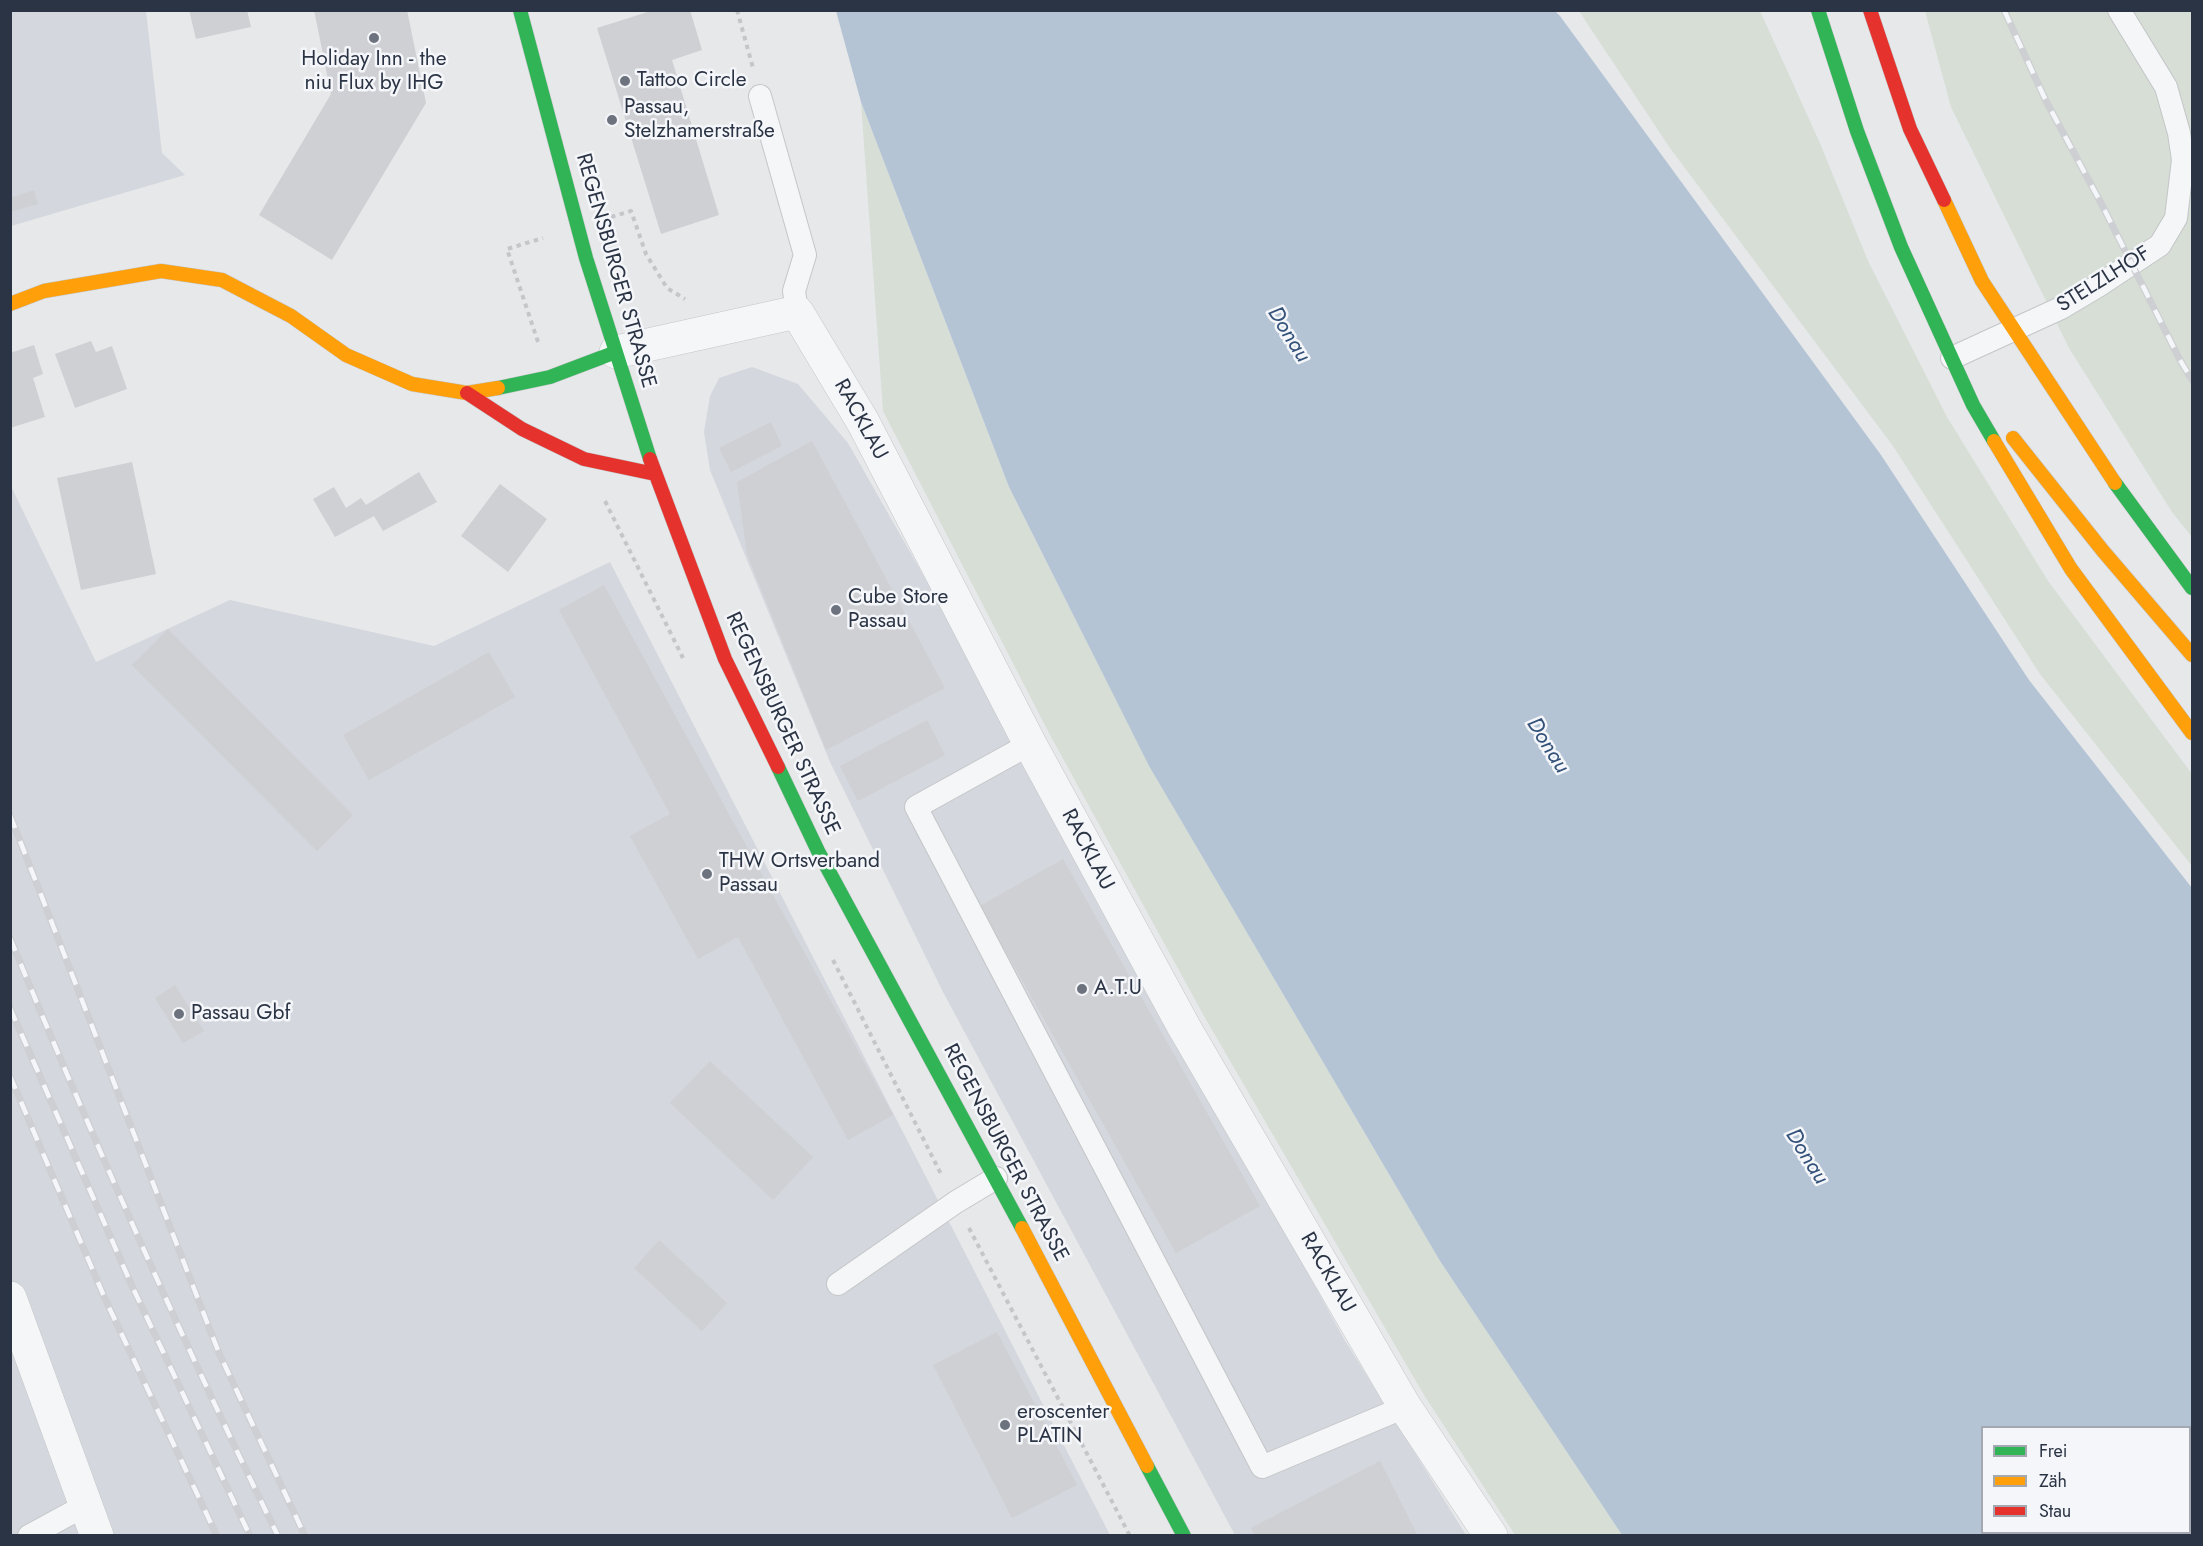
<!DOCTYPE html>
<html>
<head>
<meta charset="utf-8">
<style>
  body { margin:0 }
  #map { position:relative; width:2203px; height:1546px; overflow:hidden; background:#e6e8ea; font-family:Jost,sans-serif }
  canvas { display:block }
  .frame { position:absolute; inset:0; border:12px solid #2b3445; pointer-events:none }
  .legend { position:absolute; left:1981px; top:1426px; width:210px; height:108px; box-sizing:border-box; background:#f4f6f9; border:2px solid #a4a8b1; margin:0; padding:8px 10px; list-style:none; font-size:18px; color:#2b3445 }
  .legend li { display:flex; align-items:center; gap:12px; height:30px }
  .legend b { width:30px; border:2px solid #a4a8b1 }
</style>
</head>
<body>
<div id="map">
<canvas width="2203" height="1546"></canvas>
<div class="frame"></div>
<ul class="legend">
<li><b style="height:8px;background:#30b455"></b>Frei</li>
<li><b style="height:8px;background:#ff9f0a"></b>Zäh</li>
<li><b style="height:8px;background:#e5322d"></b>Stau</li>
</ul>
</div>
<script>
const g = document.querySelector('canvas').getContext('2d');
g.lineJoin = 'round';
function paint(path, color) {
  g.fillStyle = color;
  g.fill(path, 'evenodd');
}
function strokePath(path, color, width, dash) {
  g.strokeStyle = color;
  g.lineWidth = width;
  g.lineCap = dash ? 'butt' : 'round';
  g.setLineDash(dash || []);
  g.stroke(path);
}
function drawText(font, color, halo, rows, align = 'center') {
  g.font = font + ' Jost,sans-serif';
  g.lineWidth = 5;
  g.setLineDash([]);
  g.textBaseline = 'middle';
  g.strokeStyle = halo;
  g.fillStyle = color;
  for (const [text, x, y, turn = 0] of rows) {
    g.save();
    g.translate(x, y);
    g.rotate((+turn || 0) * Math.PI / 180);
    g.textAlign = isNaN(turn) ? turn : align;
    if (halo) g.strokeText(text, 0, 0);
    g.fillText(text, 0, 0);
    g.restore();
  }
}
const built = new Path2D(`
  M11,11H146L162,153L185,175L11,226Z
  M752,367L798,384L848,443L1008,724L1344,1339L1466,1535H1235L943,992L830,762L710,470L704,432L710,396L719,378Z
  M10,484L96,662L230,600L434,646L610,562L1110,1535H11Z`);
const green = new Path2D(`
  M1579,11H1760L1819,141L1868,261L1947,417L2048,581L2192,774V866L2040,674L1893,446L1670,148Z
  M1925,11H2192V537L2172,512L2069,348L1951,107Z
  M861,102L1009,487L1149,766L1440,1261L1622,1535H1515L1424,1395L1204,1016L1049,733L883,411Z`);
const water = new Path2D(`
  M1554,10L1560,16L1881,455L2029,680L2192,888V1535H1622L1440,1261L1149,766L1009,487L861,102L836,11ZM1982,1428H2190V1532H1982Z`);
const building = new Path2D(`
  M189,10H247L251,27L196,39Z
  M314,10H407L426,103L332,260L259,215L331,94Z
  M654,10H690L702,50L672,60L719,215L661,234L597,28Z
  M34,190L38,204L10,212V198Z
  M91,341L96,352L112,346L127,389L75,408L55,354Z
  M34,345L43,374L33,378L45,417L10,428V353Z
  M771,422L782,446L731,472L719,448Z
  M812,441L945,688L826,750L747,554L737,482Z
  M132,462L156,574L81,590L57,478Z
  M419,472L437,502L383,531L374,516L335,537L313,499L334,487L346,508L361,498L366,505Z
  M500,484L547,519L508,572L461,536Z
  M604,585L893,1115L848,1140L738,937L698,959L630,836L670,814L559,610Z
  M168,629L353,815L317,851L132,665Z
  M489,652L515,697L369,780L343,735Z
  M927,720L945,755L858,801L840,766Z
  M1063,859L1260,1206L1176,1253L980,906Z
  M175,985L204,1031L183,1043L155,998Z
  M710,1061L813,1157L773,1200L670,1103Z
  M659,1240L727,1303L702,1331L634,1268Z
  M997,1332L1077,1485L1012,1518L933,1365Z
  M1380,1461L1418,1536H1255L1251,1528Z`);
const path = new Path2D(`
  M737,10L753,68
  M611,217L631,211L646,254L667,288L685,299
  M538,342L507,249L543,238
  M605,501L683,658
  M833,960L942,1176
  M969,1228L1130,1536`);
const lane = new Path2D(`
  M760,96L805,255L794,291L797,312
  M1952,358L2061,308L2098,286L2160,245L2176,218L2183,160L2179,133L2166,87L2119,10
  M1030,744L916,807L1262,1467L1405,1407
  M838,1284L956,1202L996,1178
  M29,1536L86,1505`);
const street = new Path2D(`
  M616,352L797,312L863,422L1030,744L1184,1027L1405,1407L1491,1536
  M10,1298L97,1536`);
const fast = new Path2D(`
  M520,10L586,258L650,459
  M1818,10L1857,131L1901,247L1973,405L1994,441
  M498,388L550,377L616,352
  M2115,483L2192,588
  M778,767L818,851L1022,1228
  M1147,1466L1184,1536`);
const slow = new Path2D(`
  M1944,200L1982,281L2115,483
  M10,304L44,291L161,271L222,280L291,316L346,355L412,384L467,393L498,388
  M2013,438L2103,551L2192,655
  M1994,441L2071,569L2192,733
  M1022,1228L1147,1466`);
const jam = new Path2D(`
  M1870,10L1910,129L1944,200
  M467,393L522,429L584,459L655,474
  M650,459L725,659L778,767`);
const rail = new Path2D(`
  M2004,10L2046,101L2101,203L2180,360L2192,380
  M10,815L219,1353L305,1536
  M10,938C93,1140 182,1340 278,1536
  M10,1008L132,1286L250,1536
  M10,1076L106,1301L217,1536`);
const markers = [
  [374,38,6,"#6c737f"],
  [625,81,6,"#6c737f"],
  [612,120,6,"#6c737f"],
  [836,610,6,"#6c737f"],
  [707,874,6,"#6c737f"],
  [1082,989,6,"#6c737f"],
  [179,1014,6,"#6c737f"],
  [1005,1425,6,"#6c737f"]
];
const poiNames = [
  ["Holiday Inn - the",374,60,"center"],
  ["niu Flux by IHG",374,84,"center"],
  ["Tattoo Circle",637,81],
  ["Passau,",624,108],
  ["Stelzhamerstraße",624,132],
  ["Cube Store",848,598],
  ["Passau",848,622],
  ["THW Ortsverband",719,862],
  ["Passau",719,886],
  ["A.T.U",1094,989],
  ["Passau Gbf",191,1014],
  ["eroscenter",1017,1413],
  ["PLATIN",1017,1437]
];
const streetNames = [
  ["REGENSBURGER STRASSE",615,271,74],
  ["STELZLHOF",2104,280,-32],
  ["RACKLAU",860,420,61],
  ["REGENSBURGER STRASSE",782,724,65],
  ["RACKLAU",1087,850,62],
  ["REGENSBURGER STRASSE",1005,1153,62],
  ["RACKLAU",1327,1273,60]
];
const waterNames = [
  ["Donau",1288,335,58],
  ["Donau",1547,746,58],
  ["Donau",1806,1157,58]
];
paint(built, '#d4d7dd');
paint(green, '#d6ded6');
paint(water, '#b4c4d5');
paint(building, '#ced0d3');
strokePath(lane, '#c4c6c8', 24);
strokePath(street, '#c4c6c8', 34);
strokePath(fast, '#c4c6c8', 15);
strokePath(slow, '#c4c6c8', 15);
strokePath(jam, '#c4c6c8', 15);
strokePath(path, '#c5c6ca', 4, [4.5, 4.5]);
strokePath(lane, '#f5f6f7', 22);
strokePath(street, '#f5f6f7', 33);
strokePath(fast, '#30b455', 14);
strokePath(slow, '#ff9f0a', 14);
strokePath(jam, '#e5322d', 14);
strokePath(rail, '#cecfd2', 7);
strokePath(rail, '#f4f6f9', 4.5, [14]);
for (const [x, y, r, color] of markers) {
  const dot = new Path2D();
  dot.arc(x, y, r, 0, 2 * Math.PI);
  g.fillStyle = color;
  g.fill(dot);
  strokePath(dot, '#f4f6f9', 2);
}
drawText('21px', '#2b3445', '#f4f6f9', poiNames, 'left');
drawText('21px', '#2b3445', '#f4f6f9', streetNames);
drawText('italic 22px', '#34527a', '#f4f6f9', waterNames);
</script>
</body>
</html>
